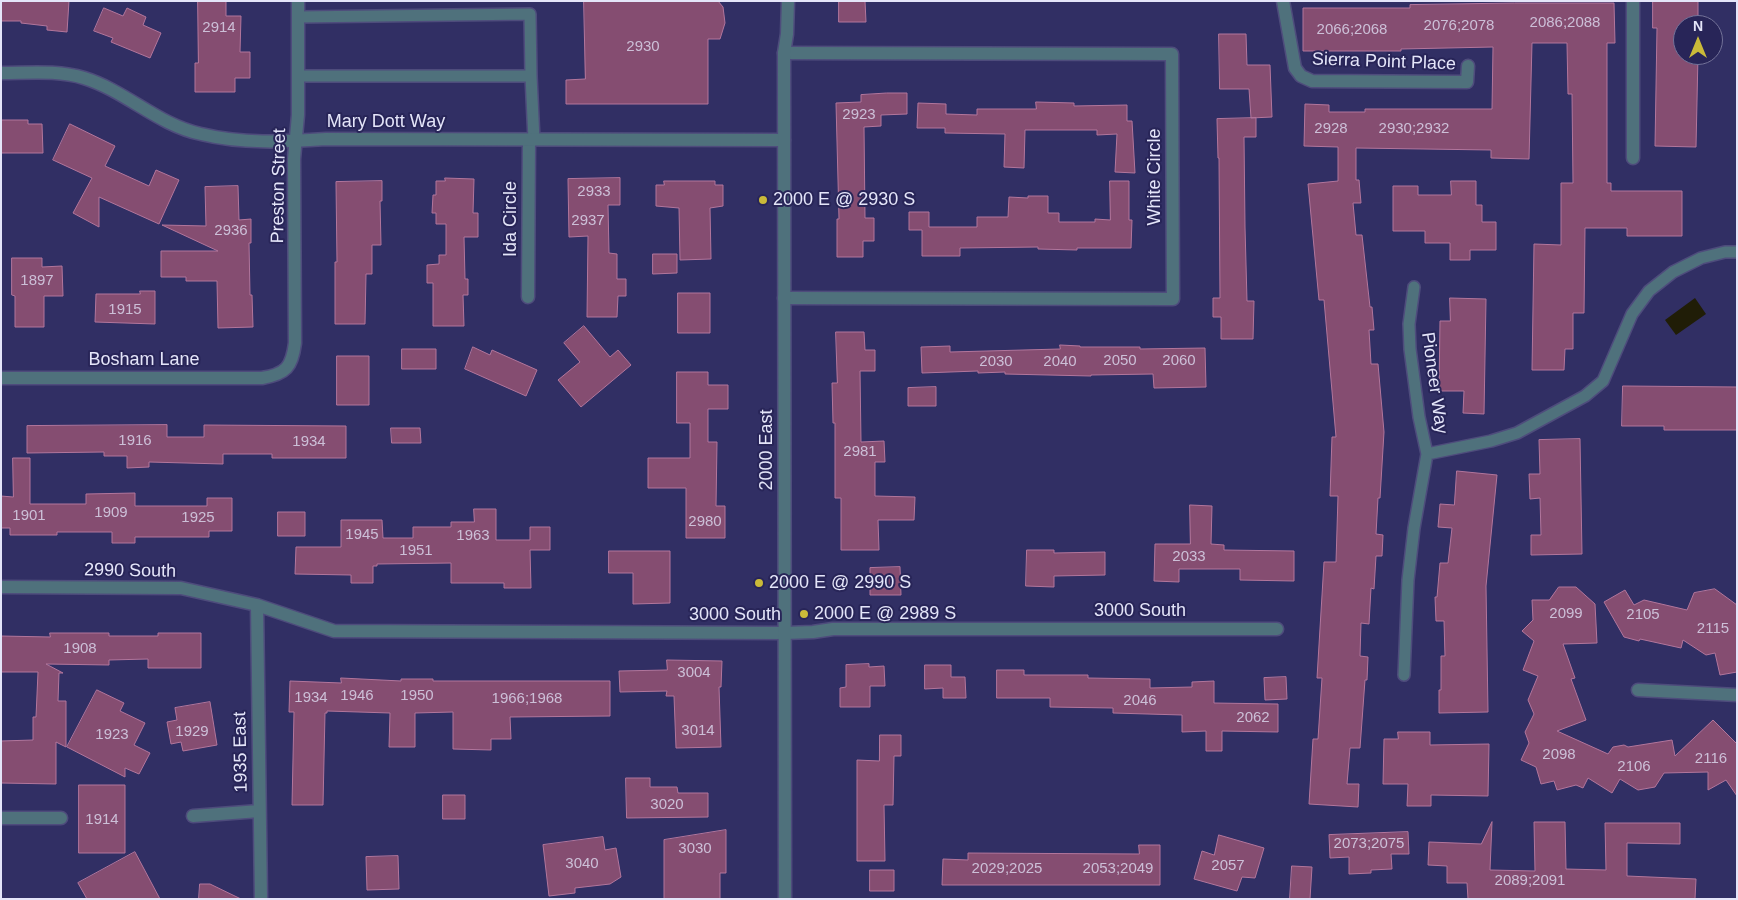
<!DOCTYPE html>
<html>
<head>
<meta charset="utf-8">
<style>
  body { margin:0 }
  #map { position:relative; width:1738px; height:900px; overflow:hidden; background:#312f64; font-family:Helvetica,sans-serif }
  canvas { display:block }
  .frame { position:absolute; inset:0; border:2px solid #e4e5f9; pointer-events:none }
  .north { position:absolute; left:1673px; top:15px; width:50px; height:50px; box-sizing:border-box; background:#282558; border:1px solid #737298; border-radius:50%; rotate:0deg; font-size:14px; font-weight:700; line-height:20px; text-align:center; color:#e4e5f9 }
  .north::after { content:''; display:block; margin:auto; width:18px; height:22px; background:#caba39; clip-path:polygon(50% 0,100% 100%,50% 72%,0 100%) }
</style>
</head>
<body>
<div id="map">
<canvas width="1738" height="900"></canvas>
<div class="frame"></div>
<div class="north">N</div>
</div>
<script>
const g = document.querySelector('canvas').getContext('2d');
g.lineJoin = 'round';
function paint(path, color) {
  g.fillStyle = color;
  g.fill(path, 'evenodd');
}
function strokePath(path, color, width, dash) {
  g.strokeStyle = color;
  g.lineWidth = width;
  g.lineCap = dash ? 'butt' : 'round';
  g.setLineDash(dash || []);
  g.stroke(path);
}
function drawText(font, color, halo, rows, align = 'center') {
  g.font = font + ' Helvetica,sans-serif';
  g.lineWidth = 4;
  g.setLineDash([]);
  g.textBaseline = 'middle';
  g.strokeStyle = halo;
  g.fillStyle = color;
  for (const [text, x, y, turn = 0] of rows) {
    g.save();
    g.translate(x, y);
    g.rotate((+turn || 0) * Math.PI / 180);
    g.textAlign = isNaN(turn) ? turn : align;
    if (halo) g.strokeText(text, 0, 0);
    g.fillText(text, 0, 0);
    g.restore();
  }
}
const water = new Path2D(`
  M1695,298L1706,314L1676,335L1665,320Z`);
const building = new Path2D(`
  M1,1H69L67,32L47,30V26L21,23V21H1Z
  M198,1H226V16H241L240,52H250V78H235V92H195V63H198Z
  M584,1H718L723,7L725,23L720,39H708V104H566V80L585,79Z
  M839,1H865L866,22H839Z
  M1653,1H1698V25H1683V55H1698L1696,147L1655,146L1657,28H1653Z
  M1515,3H1614L1615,43H1607V183H1611V191H1682V236H1627V228H1585L1584,313H1573V349H1565L1564,370H1532L1534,244L1561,245V183H1573L1572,94H1568L1567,43H1532L1529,159L1491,158V150L1356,148V180H1359L1361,203H1353L1356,235H1362L1370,307H1372L1374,330H1369L1371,364H1378L1384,432L1380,498H1378L1376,534L1383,535L1382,556H1376L1374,589L1371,588L1369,624L1361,623L1360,656L1368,657L1367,680H1365L1360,748H1350L1347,784H1359L1358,807L1309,804L1313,739H1318L1322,678H1317L1324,562H1336L1338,496H1330L1332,437H1336L1324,300H1319L1308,184L1338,181V147L1304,146L1305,104L1329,105V112H1365V109H1492L1493,47L1401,49V51H1303V8H1410V5Z
  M104,8L123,16L127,8L146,17L143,25L161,33L150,58L111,42L113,38L94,31Z
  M1219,34H1246L1247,65H1270L1272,117L1251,118L1249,89H1220Z
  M887,93H907V114L881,115V126L864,127L865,218H874V241H863V257H837V219H839L836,103L861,102V95Z
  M1036,102L1074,103V106L1127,105V121H1132L1135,173L1115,172L1117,134L1097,135V130H1025L1024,168L1004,167L1005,134L945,133V128H917L918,103L946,104V114L977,115V109H1036Z
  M1256,118V137H1244L1245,227L1247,301H1254L1253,339H1221V317H1213V298H1220L1219,158H1218L1217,119Z
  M1,120H28V124H42L43,153H1Z
  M70,124L115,146L105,166L149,186L156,170L179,180L159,224L99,197V227L73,213L92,178L53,160Z
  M445,178L474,179L473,213H478V237H464L465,279H468V295H463L464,326H433V283H427V265L439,264V255H446V224H436V213H432L433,195H436V181H445Z
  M620,178V205H608L609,253L617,254V279H626V296H618L617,317H587L588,236L569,237L568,179Z
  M382,181V201H380L381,245H372V274H366L365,324H335V262H337L336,182Z
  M664,181H715V185H723V206L710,208L711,259L680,260L679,208L656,206V185H664Z
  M1110,181H1129V220H1132L1131,248H1077V250L1038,249V247L960,248V256H922V230H909V212H929V227H977V217H1008L1009,197L1028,198V196H1048V213H1059V222H1095V219L1110,220Z
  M1451,181H1476V205H1482V222H1496V250H1470V260H1450V243H1425V231H1393V186H1418V195H1451Z
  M238,186L239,220L251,219V243H249L250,295H252L253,327L218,328L217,281H186V277H161V251H218L162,225L206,226L205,187Z
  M653,254H677V273L653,274Z
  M12,258H42V267L62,266L63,296H44V327H15V296L12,295Z
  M140,291H155V324L95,322L96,294H140Z
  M678,293H710V333H678Z
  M1450,298L1486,299L1484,414L1463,413L1464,391H1439L1440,321H1450Z
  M584,326L610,357L618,350L631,365L581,407L558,380L580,362L564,343Z
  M836,332H864L865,350H875V371H860L861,442L884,441L885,462H875V496L915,497L914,520H878L879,550H841V498H835V423H833L832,383H837Z
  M1060,345L1080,346V347H1140V349L1205,348L1206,387L1154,388L1153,374L1091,375V376L1005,374V372L978,373V371L922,373L921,347L950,346V352L1060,349Z
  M473,347L490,355L492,350L537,370L526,396L465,369Z
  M402,349H436V369H402Z
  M337,356H369V405H337Z
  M677,372H708V385H728V409H708V442H717L716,506H725V538H686V488H648V458H690V423H677Z
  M1623,386L1737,387V430H1664V426H1622Z
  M936,387V406H908V388Z
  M167,425V437H204V425L346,426V458H272V454H223V464L149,462V467L127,468V456H104V452L27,453V426Z
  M391,428H420L421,443H392Z
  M1580,439L1582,554L1531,555V535H1541L1540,498L1530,499L1529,474H1540L1539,440Z
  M13,458H30V504H86V494L135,493V506H207V498H232V531H209V537H135V543H112V532H57V535H10V528H1V496L13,497Z
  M1457,471L1497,475L1486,586L1488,712L1439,713V690H1441V656H1445L1444,621H1436L1435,597H1437L1440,563H1448L1452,528L1438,527L1440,504L1454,505Z
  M1190,505L1212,506L1211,544L1224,545V550L1294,551V581L1240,580V569H1179V582L1154,581L1155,544H1190Z
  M474,509H496V540H530V527H550V550H530L531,588H504V583H451V563L377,564V566H373V583H351V575L295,574L296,547H341V520H382L383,538H413V527H451V522H474Z
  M278,512H305V536H278Z
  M1027,550H1054V553L1105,552V575L1054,576V587L1026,586Z
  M609,551H670V603L633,604V573H609Z
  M900,567L901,595H870V568Z
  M1559,587H1576L1595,604L1597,643L1563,644L1575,678L1571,679L1586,720L1557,731L1608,754L1613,747L1624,745L1628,747L1672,740L1675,756L1713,720L1737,744V796L1726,780L1708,790V772L1664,773L1655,787L1638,790L1620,779L1612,793L1588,778L1583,788L1576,785L1557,790L1554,781L1541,784L1536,767L1521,760L1529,743L1525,732L1534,714L1528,700L1538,676L1523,670L1534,641L1522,631L1533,620L1532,600H1549Z
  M1715,589L1737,605V672L1720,675L1715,653L1706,655L1683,640L1681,648L1640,639L1639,641L1624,637L1604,602L1625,590L1634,605L1644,600L1687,610L1694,593Z
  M50,633H109V636H158V633H201V668H148V659L109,660V665L46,664L63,673H59L58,701H66V747L56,742V784L1,783V741L33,740V717H36L38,672H1V636L50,637Z
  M667,660L722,661L721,687H719L721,747L676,748L674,696H666L667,691L620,692L619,671L667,670Z
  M869,664V667L884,666L885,686H870V707H840V688L846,687V665Z
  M925,665H951V677H965L966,698H943V688L925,689Z
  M997,670H1024V675H1088V678L1150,679V688L1192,687V682L1214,681V703L1278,704V732L1222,731V751H1206V731L1182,732V715L1113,713V708L1050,707V698H997Z
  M1286,677L1287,699L1265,700L1264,678Z
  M341,678L401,681V679H433V681H610V716L510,717L511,739H491V750L453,749V712L415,713V747H389L390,713L327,711V713H325L323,805H292L294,712H289L290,681L341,683Z
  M97,690L124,703L120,711L145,723L134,745L150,753L139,774L125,768V777L67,747Z
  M210,702L217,745L183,751L181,742L171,744L167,722L177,720L175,708Z
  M1398,732H1430V745L1489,744L1488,796L1431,795V806H1407L1408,784H1383L1384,739H1398Z
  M880,735H901V756H894L893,805H884L885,861H857V760L879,761Z
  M626,778H650V787H677L678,793H708V817L627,818Z
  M79,785H125V853H79Z
  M443,795H465V819H443Z
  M1492,822L1490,870L1535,871L1534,822H1565L1566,869L1606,870L1605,823H1680V844L1627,843V876L1696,879L1695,899H1468L1467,883H1447V866L1428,865L1429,842L1481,844Z
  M726,830V873H720V899H664V840Z
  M1408,832L1409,854H1391L1392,869L1371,870V873L1349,874V857L1330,858L1329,835Z
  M1219,835L1264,848L1255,878L1242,877L1237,891L1194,879L1202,851L1214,855Z
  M603,837L605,850L616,848L621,877L610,884L575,888V893L549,896L543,845Z
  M1139,845H1160V885H942L943,859L968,860V853L1139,854Z
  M135,852L160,899H87L78,883Z
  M398,856L399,889L367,890L366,857Z
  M1292,866L1312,867L1310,899H1290Z
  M870,870H894V891H870Z
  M200,884H210L241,899H199Z`);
const service = new Path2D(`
  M298,17L530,14L531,76H298
  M531,76L534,140
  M1427,454L1491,441L1517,433L1585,396L1603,381L1632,314L1649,291L1673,272L1701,258L1725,252H1737
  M1404,675L1408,580L1414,528L1427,454L1419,417L1410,349L1409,324L1414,287`);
const minor = new Path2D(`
  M1283,1L1295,68L1301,76L1312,81L1467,82L1468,66
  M784,53L1172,54L1173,299L784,298
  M1,73C29,73 58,70 84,78C126,91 158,125 201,134C242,144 284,142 326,139L784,140
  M1633,158V1
  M528,297L529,140
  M1,378H262C286,374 292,367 295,343L294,159L298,115V1
  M1,587L181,588L257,605L334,631L785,633L813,632L833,629H1277
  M257,605L261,899
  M1638,690L1737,695
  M193,816L259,811
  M1,818H61`);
const tertiary = new Path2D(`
  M785,899L784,53L787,34L788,1`);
const markers = [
  [763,200,5,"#caba39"],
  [759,583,5,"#caba39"],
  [804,614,5,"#caba39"]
];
const numberNames = [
  ["2086;2088",1565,23],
  ["2076;2078",1459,26],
  ["2914",219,28],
  ["2066;2068",1352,30],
  ["2930",643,47],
  ["2923",859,115],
  ["2928",1331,129],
  ["2930;2932",1414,129],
  ["2933",594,192],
  ["2937",588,221],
  ["2936",231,231],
  ["1897",37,281],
  ["1915",125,310],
  ["2050",1120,361],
  ["2060",1179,361],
  ["2030",996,362],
  ["2040",1060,362],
  ["1916",135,441],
  ["1934",309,442],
  ["2981",860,452],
  ["1909",111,513],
  ["1901",29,516],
  ["1925",198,518],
  ["2980",705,522],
  ["1945",362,535],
  ["1963",473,536],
  ["1951",416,551],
  ["2033",1189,557],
  ["2099",1566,614],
  ["2105",1643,615],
  ["2115",1713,629],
  ["1908",80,649],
  ["3004",694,673],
  ["1946",357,696],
  ["1950",417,696],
  ["1934",311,698],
  ["1966;1968",527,699],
  ["2046",1140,701],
  ["2062",1253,718],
  ["3014",698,731],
  ["1929",192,732],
  ["1923",112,735],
  ["2098",1559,755],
  ["2116",1711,759],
  ["2106",1634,767],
  ["3020",667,805],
  ["1914",102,820],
  ["2073;2075",1369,844],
  ["3030",695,849],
  ["3040",582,864],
  ["2057",1228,866],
  ["2029;2025",1007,869],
  ["2053;2049",1118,869],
  ["2089;2091",1530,881]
];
const streetNames = [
  ["Sierra Point Place",1384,62,2],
  ["Mary Dott Way",386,122],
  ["White Circle",1155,177,-90],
  ["Preston Street",279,186,-89],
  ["Ida Circle",511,219,-90],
  ["Bosham Lane",144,360],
  ["Pioneer Way",1434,383,82],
  ["2000 East",767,450,-90],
  ["2990 South",130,571,1],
  ["3000 South",1140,611],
  ["3000 South",735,615],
  ["1935 East",241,752,-91]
];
const poiNames = [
  ["2000 E @ 2930 S",773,200],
  ["2000 E @ 2990 S",769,583],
  ["2000 E @ 2989 S",814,614]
];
paint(water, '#201d07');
paint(building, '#854d71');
strokePath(building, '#b2769c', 1);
strokePath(service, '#4e4c7c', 14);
strokePath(minor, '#4e4c7c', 15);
strokePath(tertiary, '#4e4c7c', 15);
strokePath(service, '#4f717c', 11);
strokePath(minor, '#4f717c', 12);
strokePath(tertiary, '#4f717c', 12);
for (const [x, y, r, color] of markers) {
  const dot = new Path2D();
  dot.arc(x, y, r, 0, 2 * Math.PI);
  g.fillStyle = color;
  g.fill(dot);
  strokePath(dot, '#282558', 2);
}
drawText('15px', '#ccbfd7', null, numberNames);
drawText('18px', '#e4e5f9', '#282558', streetNames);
drawText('18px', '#e4e5f9', '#282558', poiNames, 'left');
</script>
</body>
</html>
